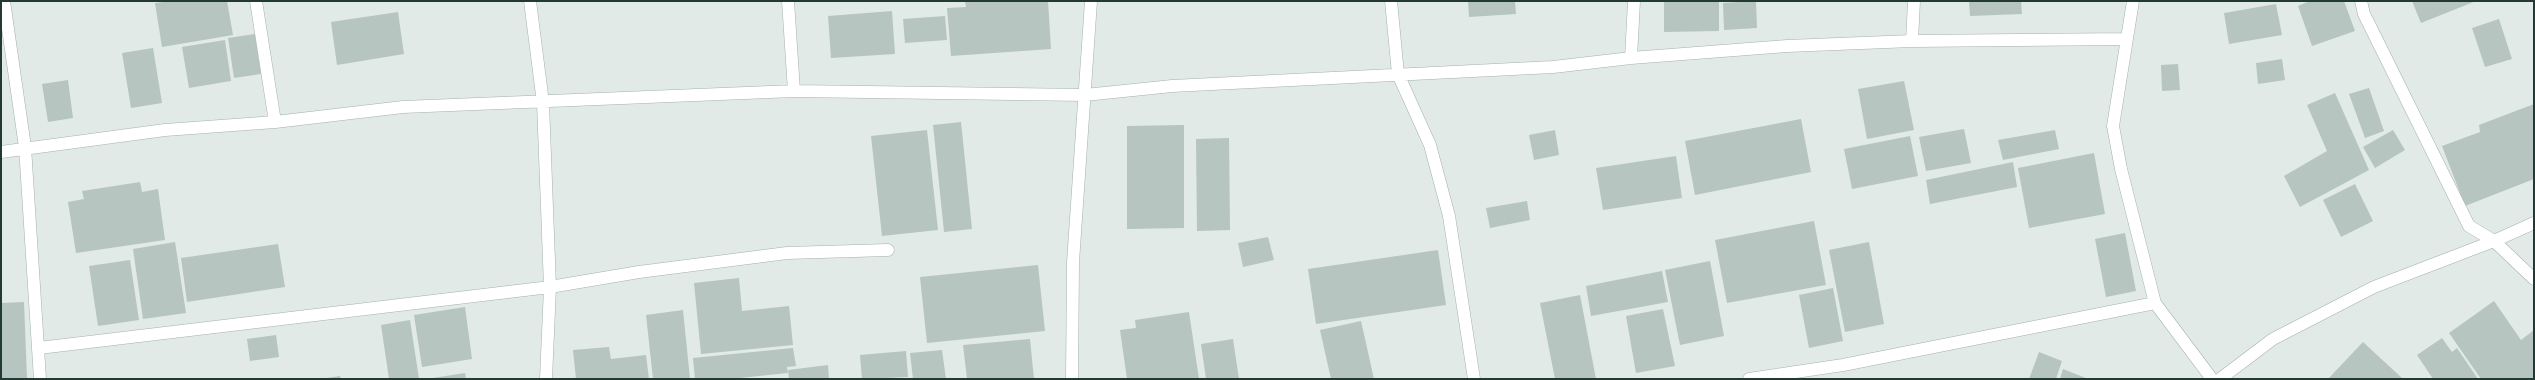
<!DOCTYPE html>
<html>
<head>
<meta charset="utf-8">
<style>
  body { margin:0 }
  #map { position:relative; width:2535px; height:380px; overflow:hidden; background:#e1eae6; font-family:Montserrat,sans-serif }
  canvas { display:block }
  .frame { position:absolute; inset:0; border:2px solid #223934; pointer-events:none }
</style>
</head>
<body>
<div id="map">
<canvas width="2535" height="380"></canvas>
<div class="frame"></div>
</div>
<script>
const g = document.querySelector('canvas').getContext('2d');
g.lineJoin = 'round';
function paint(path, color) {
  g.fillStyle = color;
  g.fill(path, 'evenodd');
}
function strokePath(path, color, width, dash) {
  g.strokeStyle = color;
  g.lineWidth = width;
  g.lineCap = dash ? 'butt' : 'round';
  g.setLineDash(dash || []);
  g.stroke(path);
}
const building = new Path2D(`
  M172,1H227L233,35L162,47L155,3Z
  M965,1H1048L1051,49L951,56L947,8L966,7Z
  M1468,1H1515L1516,14L1469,17Z
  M1664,1H1719V31L1664,32Z
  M1756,1L1757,28L1724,30L1723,3Z
  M1969,1H2021L2022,14L1970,16Z
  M2310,1H2344L2355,31L2312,46L2298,6Z
  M2412,1H2476L2421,23Z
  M2276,4L2282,35L2229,44L2224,13Z
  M892,11L895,54L831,58L828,16Z
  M398,12L404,54L337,65L331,22Z
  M945,16L947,40L905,43L903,19Z
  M2499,19L2512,59L2485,67L2472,28Z
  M255,34L261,74L234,78L228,38Z
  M225,40L231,81L189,88L182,47Z
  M153,48L162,103L131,108L122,53Z
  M2282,59L2285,80L2258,84L2256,63Z
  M2178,64L2180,90L2162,91L2161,65Z
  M68,80L73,118L48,122L42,84Z
  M1904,81L1914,130L1867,139L1858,89Z
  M2369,88L2384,131L2365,138L2349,94Z
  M2335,93L2369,170L2300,207L2284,176L2327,151L2307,105Z
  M2534,104V179L2465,206L2442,146L2480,132L2479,125Z
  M1801,119L1811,172L1695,195L1685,141Z
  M961,122L972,229L944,232L933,125Z
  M1184,125V228L1127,229V126Z
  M1964,129L1971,163L1926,171L1919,137Z
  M927,130L938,230L882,236L871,136Z
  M1555,130L1559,155L1534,160L1529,135Z
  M2055,130L2059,149L2003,160L1998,140Z
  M2393,130L2405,150L2375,168L2363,147Z
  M1910,136L1918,176L1852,189L1844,149Z
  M1229,138L1230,230L1197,231L1196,139Z
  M2094,153L2105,214L2029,228L2018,168Z
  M1676,156L1682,198L1603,210L1596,168Z
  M2013,162L2017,187L1930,204L1926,180Z
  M140,182L142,192L158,189L165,240L76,253L68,202L84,199L82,191Z
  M2355,184L2373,221L2341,237L2323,200Z
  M1527,201L1530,220L1490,228L1486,208Z
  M1814,221L1826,285L1727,303L1715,240Z
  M2125,233L2136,291L2106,297L2095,239Z
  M1268,237L1274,260L1243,267L1238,243Z
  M175,242L186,313L143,319L133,249Z
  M1869,242L1884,324L1845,332L1829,250Z
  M278,244L285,287L187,302L181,258Z
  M1438,250L1446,305L1316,324L1308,269Z
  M130,260L139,320L98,326L89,266Z
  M1710,261L1724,336L1680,345L1665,270Z
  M1038,265L1045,331L927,343L920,277Z
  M1662,271L1668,302L1591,316L1586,286Z
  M739,278L742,311L789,306L793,345L701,354L694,283Z
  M1833,288L1843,341L1809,348L1799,295Z
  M1580,295L1596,379H1555L1540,303Z
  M2494,301L2521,340L2534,330V379H2481L2449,333Z
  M24,302L27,379H1V303Z
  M465,307L472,359L422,367L414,315Z
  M1663,309L1675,366L1636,373L1626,316Z
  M683,310L690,379H653L646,315Z
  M1189,312L1199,379H1127L1120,330L1136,328L1135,320Z
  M410,320L419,379H389L381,325Z
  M1361,321L1374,379H1331L1320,330Z
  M276,335L279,357L250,361L247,339Z
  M2442,338L2452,352L2457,348L2478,379H2433L2417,355Z
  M1030,339L1034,379H967L963,345Z
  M1233,339L1239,379H1206L1201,344Z
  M2363,342L2403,379H2328Z
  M609,347L611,359L646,355L649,379H576L573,350Z
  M793,348L796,366L787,367L788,373L730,379H695L693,358Z
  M942,350L946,379H913L910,353Z
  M906,351L908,377L862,379L860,355Z
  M2039,352L2062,361L2056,379H2029Z
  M828,365L829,379H789L788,370Z
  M2063,369L2088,379H2060Z
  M465,373L466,379H433V378Z
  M340,376L341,379H326V378Z`);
const minor = new Path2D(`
  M4,1L25,147L40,379
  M256,1L275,122
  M530,1L543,103L550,287L546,379
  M788,1L794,91
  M1391,1L1398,74L1430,145L1449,216L1474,379
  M2133,1L2113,126L2121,169L2155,303L2212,379
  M2361,1L2364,14L2469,226L2494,241L2534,279
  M1912,41L1914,1
  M1631,58L1634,1
  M1,152L165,130L275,122L403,107L794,91L1085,95L1172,86L1553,67L1631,58L1787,46L1912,41L2125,39
  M39,348L550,287L639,272L787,253L888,250
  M1072,379L1073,262L1091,1
  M1749,379L1843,365L2155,303
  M2220,379L2273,339L2374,287L2494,241L2534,223`);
paint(building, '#b6c5bf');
strokePath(minor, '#a4b1ad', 13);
strokePath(minor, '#fff', 12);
</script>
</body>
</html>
